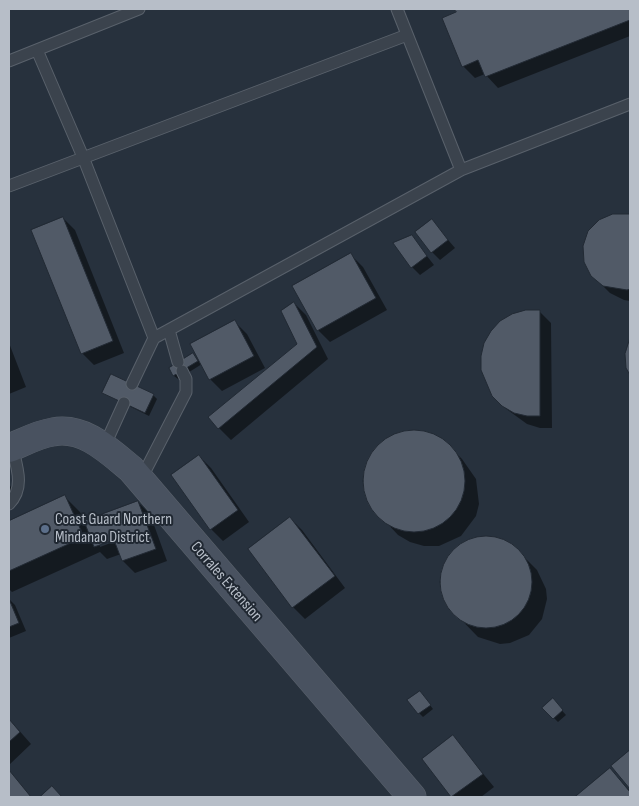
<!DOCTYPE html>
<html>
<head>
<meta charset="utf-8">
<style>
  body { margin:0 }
  #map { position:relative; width:639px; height:806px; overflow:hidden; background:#27313d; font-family:"Sofia Sans Condensed",sans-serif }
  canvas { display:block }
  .frame { position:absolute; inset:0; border:10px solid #b7bec8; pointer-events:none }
</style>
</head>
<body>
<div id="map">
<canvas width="639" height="806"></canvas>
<div class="frame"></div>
</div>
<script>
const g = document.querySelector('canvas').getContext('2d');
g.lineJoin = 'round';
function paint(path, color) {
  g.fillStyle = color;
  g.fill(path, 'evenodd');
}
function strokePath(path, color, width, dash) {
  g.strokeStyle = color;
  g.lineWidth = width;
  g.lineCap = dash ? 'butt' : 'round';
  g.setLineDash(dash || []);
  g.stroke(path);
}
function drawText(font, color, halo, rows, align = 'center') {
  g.font = font + ' "Sofia Sans Condensed",sans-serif';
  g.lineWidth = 4;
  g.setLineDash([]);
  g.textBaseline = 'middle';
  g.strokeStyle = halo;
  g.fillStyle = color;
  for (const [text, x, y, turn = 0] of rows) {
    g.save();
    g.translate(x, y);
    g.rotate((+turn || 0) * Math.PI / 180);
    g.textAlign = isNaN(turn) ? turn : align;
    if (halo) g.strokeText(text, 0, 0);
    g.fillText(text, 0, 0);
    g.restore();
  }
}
const shadow = new Path2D(`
  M456,9H630V36L498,88L485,74L475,78L463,66Z
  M621,214L630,216V301L624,300L610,293L598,281Z
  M63,218L75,230L124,353L94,365L82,353Z
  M432,221L455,248L440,260L432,252Z
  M412,237L434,265L420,275L412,267Z
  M351,255L363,267L387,310L330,342L318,330Z
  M294,303L306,315L328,359L231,440L219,428L298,345Z
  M539,311L551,323L552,428H540L527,424L505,408Z
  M235,322L247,334L265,368L222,391L210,379L202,364L178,379L174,376L170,369L193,355L200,362Z
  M9,343L26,387L9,394Z
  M103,393L153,395L157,399L149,416Z
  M411,431L435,436L446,443L462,459L476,479L479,504L476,516L461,536L439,546H424L410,542L398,535L372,507L366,494L364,479L367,465L374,452L384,442L397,435Z
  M199,456L211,468L249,522L223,541L211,529Z
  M9,483L17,501L9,504Z
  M65,497L80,512L85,522L138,502L150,514L167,561L135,573L123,561L121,554L107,559L100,552L12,592L9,589V522ZM120,537L121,539L100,547V544Z
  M290,518L302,530L345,588L305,619L293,607Z
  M494,538L504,541L521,554L537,570L546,589L547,599L542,619L529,635L510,643L500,644L478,637L446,604L442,594V571L446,561L461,544L472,539Z
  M9,599L15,605L26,631L9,638Z
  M423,696L433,709L423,717L419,713Z
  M556,704L566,715L558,722L544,708Z
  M9,719L31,744L9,765Z
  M453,737L494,787L481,797H452L424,760Z
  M610,769L630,791V797H577Z
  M9,770L13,775L31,797H9Z`);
const building = new Path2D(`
  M454,9H630V20L485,77L478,60L462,67L442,18L456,12Z
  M613,214H630V289L627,290L603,286L591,276L584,262L583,246L588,231L599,220Z
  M63,217L113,341L81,354L31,230Z
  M432,219L448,240L431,253L415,232Z
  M412,235L427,256L411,268L393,243Z
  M351,253L376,298L317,331L292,286Z
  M294,302L317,347L218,429L208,417L297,344L281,311Z
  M526,310H540V416H527L514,413L502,406L492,396L481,370V356L484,343L491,331L500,321L512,314Z
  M235,320L254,356L209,380L190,344Z
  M630,338V375L626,368L625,354Z
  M193,353L198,361L173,376L169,368Z
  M111,374L154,394L145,413L102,393Z
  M363 481a51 51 0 1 1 102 0a51 51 0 1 1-102 0Z
  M199,455L238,510L210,530L171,475Z
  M65,495L84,537L9,571V521Z
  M138,501L156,549L122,561L114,540L94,547L84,521Z
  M290,517L335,576L292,608L248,549Z
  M440 582a46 46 0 1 1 92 0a46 46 0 1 1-92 0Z
  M9,599L19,623L9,627Z
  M420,691L431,705L418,714L407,700Z
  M553,698L563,710L553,719L542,708Z
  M9,719L20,732L9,742Z
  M453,735L483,774L451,797L422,759Z
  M630,750V789L611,766Z
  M610,768L630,792V797H575Z
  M9,770L31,797H9Z
  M52,786L62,797H40Z`);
const lane = new Path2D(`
  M397,9L461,170
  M37,50L83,157L154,338
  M9,61L139,9
  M9,186L407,35
  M169,330L178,362
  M132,384L154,338L461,170L630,104
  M104,447L124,403
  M141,479L186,392V379L182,371
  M9,504C25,488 17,467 12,447`);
const secondary = new Path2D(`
  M9,448C22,443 38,434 53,432C84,426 109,451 131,469L412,797`);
const markers = [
  [45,529,5,"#5c6f8a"]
];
const poiNames = [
  ["Coast Guard Northern",55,520],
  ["Mindanao District",55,538]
];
const streetNames = [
  ["Corrales Extension",226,582,49]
];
paint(shadow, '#0007');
paint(building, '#515a67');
strokePath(building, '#222a34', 1);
strokePath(lane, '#59616b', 13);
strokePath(secondary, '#59616b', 29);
strokePath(lane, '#3b434d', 11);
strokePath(secondary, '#495260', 28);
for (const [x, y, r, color] of markers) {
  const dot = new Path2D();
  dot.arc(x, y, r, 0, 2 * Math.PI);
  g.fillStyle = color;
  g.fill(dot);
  strokePath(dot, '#202832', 2);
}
drawText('16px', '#b7bec8', '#202832', poiNames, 'left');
drawText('16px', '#b7bec8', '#202832', streetNames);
</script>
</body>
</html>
